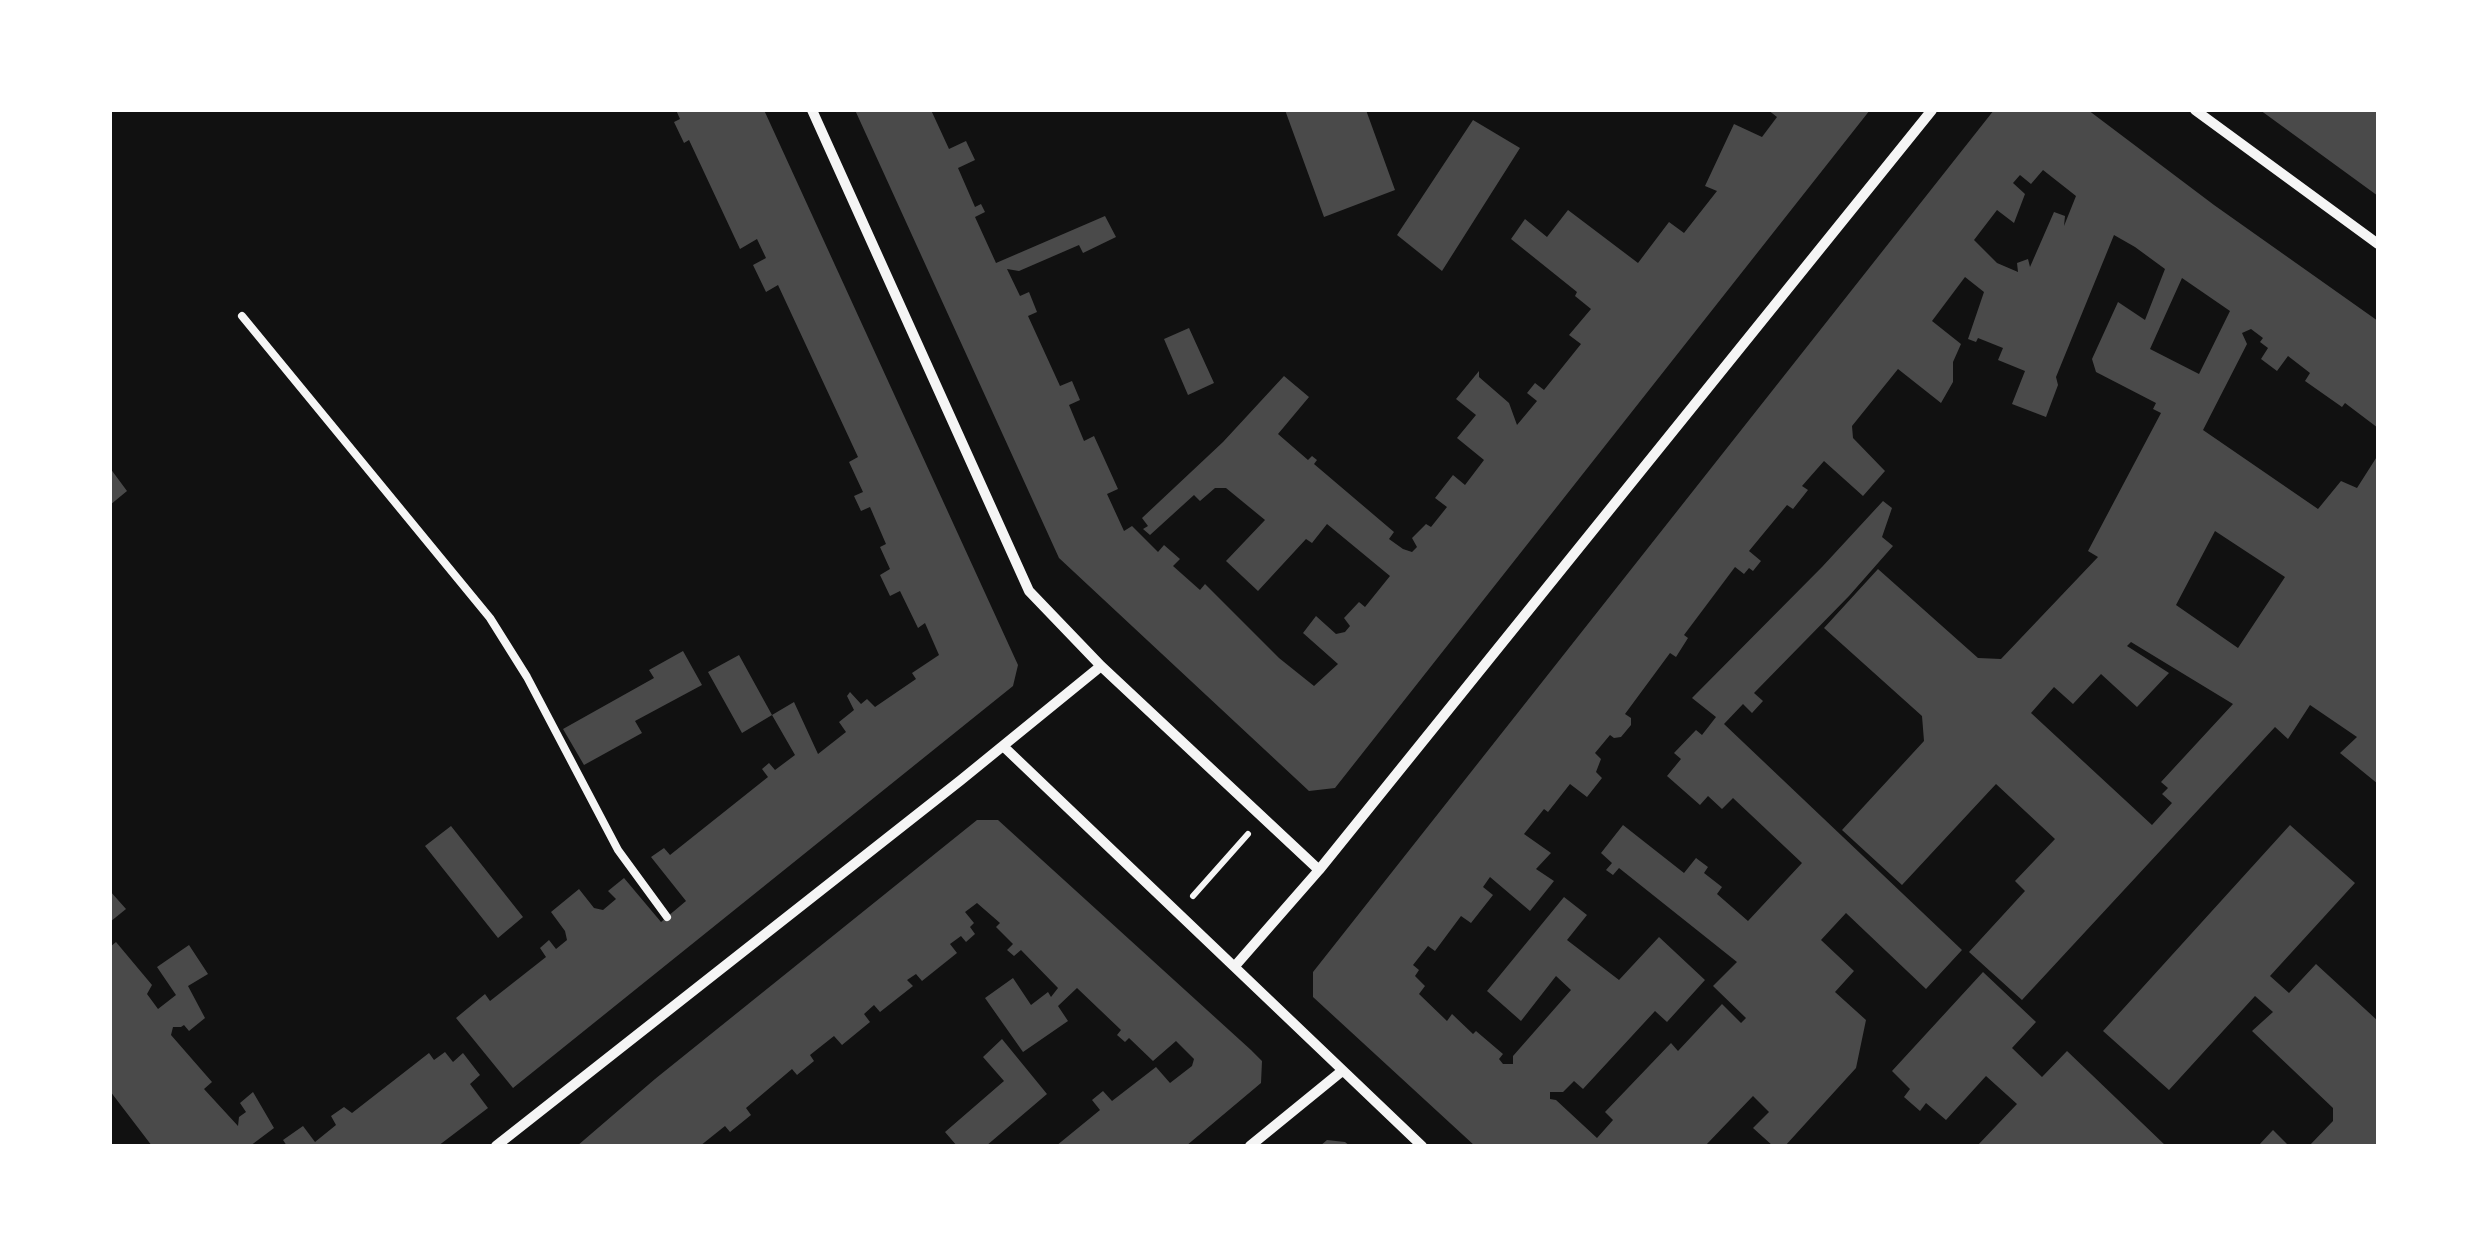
<!DOCTYPE html>
<html>
<head>
<meta charset="utf-8">
<style>
  body { margin:0 }
  #map { position:relative; width:2488px; height:1256px; overflow:hidden; background:#111; font-family:Spectral,serif }
  canvas { display:block }
  .frame { position:absolute; inset:0; border:112px solid #fff; pointer-events:none }
</style>
</head>
<body>
<div id="map">
<canvas width="2488" height="1256"></canvas>
<div class="frame"></div>
</div>
<script>
const g = document.querySelector('canvas').getContext('2d');
g.lineJoin = 'round';
function paint(path, color) {
  g.fillStyle = color;
  g.fill(path, 'evenodd');
}
function strokePath(path, color, width, dash) {
  g.strokeStyle = color;
  g.lineWidth = width;
  g.lineCap = dash ? 'butt' : 'round';
  g.setLineDash(dash || []);
  g.stroke(path);
}
const building = new Path2D(`
  M676,110H764L1018,665L1013,686L513,1088L456,1018L485,994L490,1001L546,957L540,948L549,940L556,949L567,940L565,931L551,912L579,889L594,908L603,910L616,899L608,891L624,878L661,922L686,901L651,857L664,848L670,855L768,777L762,769L769,763L775,770L795,755L772,715L742,733L708,672L739,655L772,715L794,702L818,754L846,732L839,722L854,710L847,696L850,692L861,704L867,699L875,707L916,679L912,673L939,655L925,623L918,628L900,591L890,596L880,575L890,569L880,547L886,544L870,507L861,511L854,496L863,492L849,462L858,457L778,285L766,292L753,265L766,258L757,239L740,249L689,140L684,143L674,122L680,119Z
  M855,110H931L949,149L966,141L975,160L958,168L975,207L981,204L985,212L975,217L996,263L1105,216L1116,237L1083,253L1079,245L1019,271L1007,269L1020,296L1029,292L1037,312L1028,316L1060,386L1072,381L1080,400L1069,405L1084,441L1094,436L1118,489L1107,494L1124,531L1132,526L1158,552L1164,545L1180,559L1173,566L1200,590L1205,584L1279,658L1314,686L1338,664L1303,633L1316,616L1336,634L1345,632L1350,626L1344,618L1359,602L1365,607L1390,576L1327,524L1312,543L1306,539L1258,591L1226,561L1265,520L1226,488H1215L1200,501L1194,495L1150,535L1143,529L1148,526L1142,518L1223,442L1284,376L1309,397L1278,434L1308,460L1312,456L1317,460L1314,464L1394,532L1389,539L1403,549L1412,552L1417,547L1412,538L1426,524L1431,527L1447,507L1435,498L1453,475L1465,485L1484,460L1457,438L1476,415L1456,399L1479,371V377L1509,403L1517,425L1537,401L1527,393L1535,383L1544,390L1581,344L1569,335L1591,309L1575,296L1577,292L1511,239L1525,219L1547,237L1568,210L1638,263L1669,222L1684,233L1717,191L1705,186L1734,124L1762,137L1777,117L1768,110H1870L1335,788L1309,791L1059,558Z
  M1285,110H1366L1395,190L1324,217Z
  M1994,110H2088L2214,205L2378,321V428L2345,403L2342,407L2305,381L2310,373L2288,356L2277,371L2261,359L2268,348L2260,342L2263,338L2251,329L2242,333L2247,344L2203,430L2318,509L2341,481L2357,488L2378,455V784L2340,753L2357,737L2310,705L2288,739L2275,727L2022,1000L1969,952L2025,891L2015,881L2055,839L1996,784L1902,885L1842,830L1924,741L1922,716L1824,628L1878,569L1978,658L2001,659L2098,557L2088,551L2161,413L2153,409L2156,403L2096,372L2092,359L2118,302L2145,320L2165,269L2135,247L2114,235L2056,377L2058,385L2046,417L2012,404L2025,371L1998,360L2003,348L1978,338L1976,342L1968,339L1984,292L1965,277L1932,321L1961,344L1953,362V382L1941,403L1898,369L1852,426L1853,438L1885,471L1863,496L1824,461L1802,486L1808,490L1793,509L1787,505L1749,551L1761,561L1753,571L1749,568L1744,574L1735,567L1684,635L1688,638L1676,657L1670,653L1625,714L1631,718V725L1621,737L1614,738L1610,735L1595,753L1601,759L1596,772L1602,778L1587,797L1570,784L1548,812L1544,809L1524,834L1551,853L1536,869L1554,881L1530,911L1490,877L1483,887L1493,895L1471,923L1461,916L1435,951L1428,946L1413,965L1419,970L1415,976L1425,986L1419,994L1447,1021L1452,1014L1473,1034L1476,1031L1503,1054L1499,1059L1503,1064H1513V1056L1571,990L1556,976L1521,1021L1487,991L1564,897L1587,915L1567,940L1619,980L1659,937L1705,980L1667,1022L1655,1011L1583,1089L1574,1081L1563,1092H1550V1099L1556,1100L1597,1138L1613,1120L1605,1112L1671,1043L1678,1051L1722,1004L1741,1023L1746,1018L1713,986L1737,962L1619,868L1613,875L1606,870L1612,863L1601,853L1623,825L1684,873L1696,858L1708,867L1704,873L1722,887L1717,894L1748,921L1802,863L1733,798L1722,809L1708,796L1700,805L1667,776L1681,759L1674,753L1696,730L1702,735L1716,717L1692,698L1822,567L1883,501L1892,508L1882,537L1893,546L1849,596L1754,693L1763,701L1752,713L1743,704L1724,724L1962,950L1926,989L1846,913L1821,940L1854,971L1835,992L1866,1020L1856,1068L1785,1146H1773L1753,1128L1769,1112L1753,1096L1705,1146H1475L1313,997V972ZM2043,170L2076,196L2064,226L2065,216L2054,212L2030,267L2028,259L2017,263L2018,272L1997,263L1974,240L1997,210L2014,223L2025,194L2013,183L2020,175L2031,184ZM2182,278L2230,311L2199,374L2150,349ZM2215,531L2285,577L2238,648L2176,605ZM2131,642L2233,704L2161,782L2168,788L2162,794L2172,803L2152,825L2031,713L2054,687L2073,704L2101,674L2137,707L2169,673L2127,646Z
  M2260,110H2378V196Z
  M1473,120L1520,148L1442,271L1397,235Z
  M1189,328L1214,383L1188,395L1164,339Z
  M110,468L127,491L110,505Z
  M683,651L702,685L635,721L642,733L584,765L563,729L654,678L649,670Z
  M977,820H998L1251,1050L1262,1061L1261,1083L1186,1146H1056L1100,1110L1092,1100L1103,1091L1112,1101L1156,1067L1170,1083L1192,1066L1194,1059L1176,1041L1153,1061L1129,1038L1125,1042L1117,1035L1121,1030L1077,988L1058,1006L1068,1021L1023,1052L985,998L1013,978L1031,1005L1048,992L1051,997L1058,988L1021,950L1014,956L1007,950L1013,944L996,927L1000,923L977,903L965,912L974,923L970,927L975,934L966,942L961,936L950,944L957,953L922,981L916,974L907,980L913,986L880,1012L874,1005L864,1014L870,1022L842,1045L834,1036L810,1055L814,1061L797,1075L792,1069L746,1108L751,1115L730,1132L725,1126L700,1146H577L655,1079Z
  M2290,825L2355,883L2270,976L2289,993L2316,964L2378,1021V1146H2309L2333,1121V1108L2252,1031L2273,1012L2255,996L2169,1090L2103,1031Z
  M451,826L523,917L498,938L425,846Z
  M110,891L126,909L110,922Z
  M116,942L152,985L147,994L158,1009L176,995L157,967L189,945L208,974L188,986L205,1018L189,1031L184,1025L181,1027H173L171,1035L212,1082L204,1089L238,1126L239,1117L246,1112L240,1103L253,1092L274,1128L250,1146H152L110,1091V947Z
  M1983,972L2036,1022L2012,1048L2042,1077L2067,1051L2166,1146H1977L2017,1104L1986,1076L1946,1120L1926,1103L1920,1111L1904,1097L1910,1089L1892,1071Z
  M1002,1039L1047,1094L986,1146H957L945,1132L1004,1081L983,1057Z
  M445,1052L453,1062L463,1053L480,1075L470,1084L488,1108L438,1146H287L283,1140L303,1126L315,1142L336,1125L331,1116L344,1107L352,1113L429,1053L434,1060Z
  M2273,1130L2289,1146H2258Z
  M1327,1140L1345,1142L1350,1146H1320Z`);
const path = new Path2D(`
  M1193,896L1248,834`);
const service = new Path2D(`
  M242,316L490,618L527,677L618,850L667,917`);
const minor = new Path2D(`
  M812,110L1029,591L1101,666L1319,870
  M2195,110L2378,244
  M1003,746L1422,1146
  M1235,966L1319,870L1932,110
  M496,1146L961,780L1101,666
  M1250,1146L1342,1071`);
paint(building, '#4a4a4a');
strokePath(path, '#f5f5f5', 6);
strokePath(service, '#f5f5f5', 8);
strokePath(minor, '#f5f5f5', 10);
</script>
</body>
</html>
